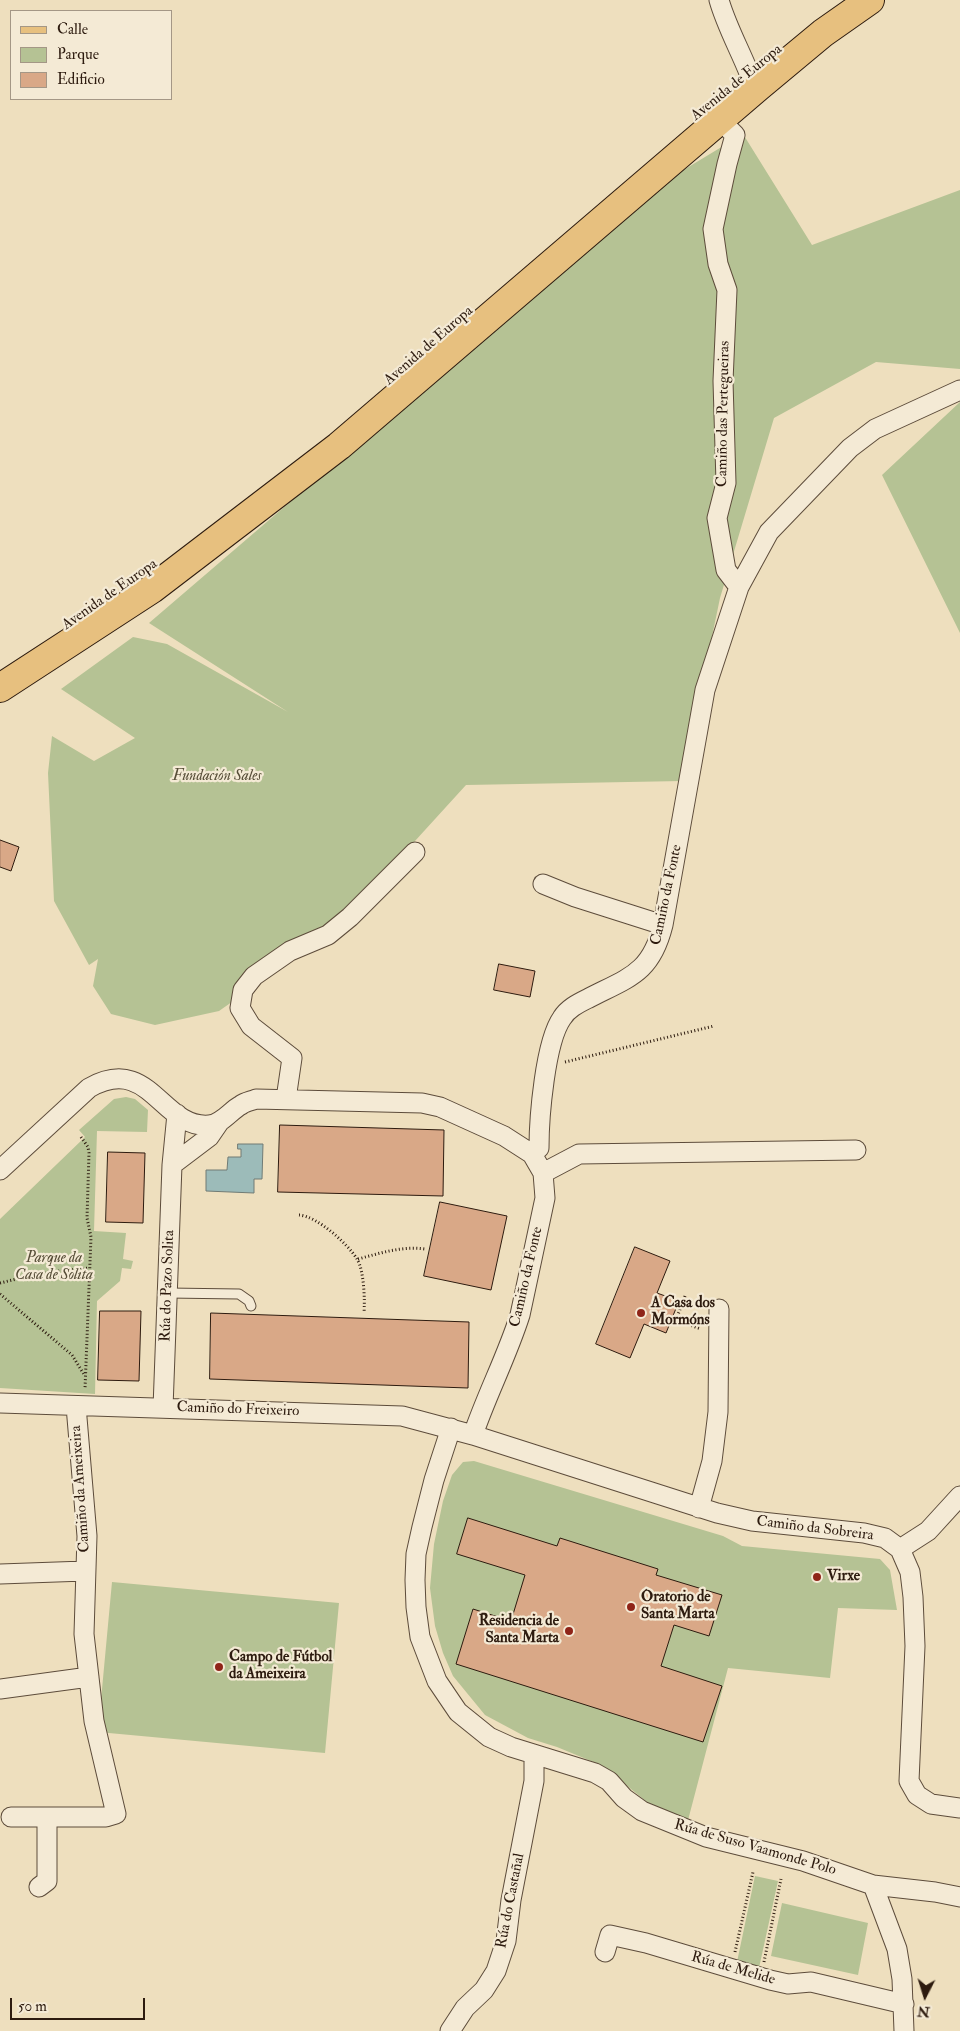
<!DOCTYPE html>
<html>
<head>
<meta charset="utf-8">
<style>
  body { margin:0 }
  #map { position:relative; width:960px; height:2031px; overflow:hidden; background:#eedfbe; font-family:"IM FELL Double Pica",serif }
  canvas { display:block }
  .legend { position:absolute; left:10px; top:10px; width:162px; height:90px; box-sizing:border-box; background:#f4ead5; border:1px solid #a49786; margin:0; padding:6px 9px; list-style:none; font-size:15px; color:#2d1b0f }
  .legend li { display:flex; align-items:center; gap:10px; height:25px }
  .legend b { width:25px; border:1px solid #a49786 }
  .north { position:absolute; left:900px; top:1971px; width:50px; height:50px; -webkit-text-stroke:4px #f4ead5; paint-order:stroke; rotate:185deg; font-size:14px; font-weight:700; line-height:20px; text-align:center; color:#2d1b0f }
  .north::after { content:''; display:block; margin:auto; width:18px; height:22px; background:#2d1b0f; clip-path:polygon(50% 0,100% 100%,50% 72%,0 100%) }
  .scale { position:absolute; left:10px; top:1998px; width:135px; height:22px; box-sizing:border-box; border:2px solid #2d1b0f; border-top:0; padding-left:6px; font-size:15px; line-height:18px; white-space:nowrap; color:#2d1b0f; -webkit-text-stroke:4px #f4ead5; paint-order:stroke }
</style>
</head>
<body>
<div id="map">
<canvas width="960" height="2031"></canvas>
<ul class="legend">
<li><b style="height:6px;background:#e7c07f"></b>Calle</li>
<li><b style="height:14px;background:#b5c294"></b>Parque</li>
<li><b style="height:14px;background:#d9a887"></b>Edificio</li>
</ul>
<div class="north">N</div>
<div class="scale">50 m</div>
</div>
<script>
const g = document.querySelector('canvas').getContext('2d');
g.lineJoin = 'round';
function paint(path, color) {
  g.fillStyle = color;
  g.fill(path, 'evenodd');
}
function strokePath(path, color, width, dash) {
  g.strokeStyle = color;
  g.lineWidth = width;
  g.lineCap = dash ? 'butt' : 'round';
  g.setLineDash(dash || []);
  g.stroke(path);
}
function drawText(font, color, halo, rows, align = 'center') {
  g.font = font + ' "IM FELL Double Pica",serif';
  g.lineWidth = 4.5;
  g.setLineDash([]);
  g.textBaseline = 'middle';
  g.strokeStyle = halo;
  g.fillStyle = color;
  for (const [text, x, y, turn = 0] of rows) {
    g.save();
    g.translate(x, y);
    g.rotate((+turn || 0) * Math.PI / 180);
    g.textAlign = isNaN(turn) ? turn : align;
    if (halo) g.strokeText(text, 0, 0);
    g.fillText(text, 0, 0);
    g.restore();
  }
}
const green = new Path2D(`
  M743,134L812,245L960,190V369L876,362L774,418L720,598L682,781L466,785L333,931L219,1011L155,1025L111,1014L93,986L98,959L89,965L54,901L48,773L52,736L94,761L135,738L61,689L133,637L167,644L288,712L149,623L662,183Z
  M960,402V633L882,475Z
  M126,1097L135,1099L148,1110L147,1132L97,1131L94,1231L126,1233L123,1259L133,1261L131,1269L122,1268L120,1281L97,1301L95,1394L0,1388V1219L85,1137L79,1130L114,1099Z
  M474,1461L723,1536L742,1546L880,1559L890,1570L897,1610L838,1608L830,1678L728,1668L687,1824L648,1803L603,1766L557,1747L528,1738L485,1715L453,1676L443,1653L435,1626L430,1588L434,1544L443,1501L452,1475L463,1462Z
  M112,1582L339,1603L325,1753L98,1732Z
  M755,1876L778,1881L759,1968L737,1962Z
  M782,1903L868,1923L858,1975L771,1956Z`);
const water = new Path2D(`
  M238,1144H263L262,1179H254V1193L206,1191V1170H227L228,1157H241V1149H238Z`);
const building = new Path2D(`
  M0,840L19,847L11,871L0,867Z
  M499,964L535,971L530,997L494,990Z
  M280,1125L444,1130L443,1196L278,1192Z
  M108,1152L145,1153L143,1223L106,1222Z
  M440,1202L507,1216L491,1290L424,1276Z
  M635,1247L670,1261L657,1293L679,1301L666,1333L644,1324L630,1358L596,1344Z
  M100,1311H141L139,1381L98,1380Z
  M211,1313L469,1322L468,1388L210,1379Z
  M468,1518L557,1546L560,1538L658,1569L656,1575L722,1595L709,1636L674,1625L661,1666L722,1686L703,1742L456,1664L473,1609L511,1621L525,1575L457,1554Z`);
const path = new Path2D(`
  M565,1062L714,1026
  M81,1137L88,1147L89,1153L87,1218L91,1237L85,1389
  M299,1215C317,1216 348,1244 357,1259C364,1270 365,1300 364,1313
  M358,1259C381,1253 401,1246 425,1249
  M0,1283L41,1273L89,1268
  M0,1294L72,1355L85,1376
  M685,1296L676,1320L701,1329
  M735,1952L753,1872
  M764,1962L781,1879`);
const lane = new Path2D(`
  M168,1293L239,1294L249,1301L251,1306`);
const street = new Path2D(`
  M719,0C726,25 739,48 749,73
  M719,119L735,135L727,164L713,229L718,264L727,290L723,381L726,483L717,518L726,570L739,587L769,532L850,448L875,429L960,390
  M543,884L575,897L663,925
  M286,1099L292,1058L251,1026L240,1008L243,990L254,976L290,951L328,935L350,917L415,852
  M532,1154L539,1148C539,1118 545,1042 562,1018C568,1008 579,1003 589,998C630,977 651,973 663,925L705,690L739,587
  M172,1165L209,1137L220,1121
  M0,1170L89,1088C150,1053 161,1129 209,1125C222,1124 230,1111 241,1105C245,1102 251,1101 256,1099L422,1103L440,1107L504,1136L532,1154L543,1173L545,1198L520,1315C507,1356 487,1394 473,1435
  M543,1173L579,1154L856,1150
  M0,1403L402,1416L473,1435L717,1513L752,1521L864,1533L885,1538L900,1549L910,1572L913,1597L915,1646L909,1781L917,1795L931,1804L960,1808
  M163,1408L172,1165L177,1114
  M451,1428L434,1480L422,1527L416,1554L415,1580L416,1607L420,1637L437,1681L458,1712L489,1737L511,1747L595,1773L609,1781L624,1798L642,1811L706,1837L803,1861L873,1885L935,1892L960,1897
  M699,1508L712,1461L718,1412L719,1309
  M900,1549L928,1531L960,1496
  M0,1574L85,1571
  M0,1689L89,1677
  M11,1817H106L116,1814L94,1721L84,1634L87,1536L76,1406
  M873,1885L897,1949L902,1979L904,2031
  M39,1887L47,1881V1817
  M605,1952L610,1935L646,1943L770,1980L788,1984L811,1982L904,2004
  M450,2031L465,2008L484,1990L496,1971L506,1941L511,1900L534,1781V1755`);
const primary = new Path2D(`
  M0,688L152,589L339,446L758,87L823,33L870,0`);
const markers = [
  [641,1313,5,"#8f2418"],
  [817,1577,5,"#8f2418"],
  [631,1607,5,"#8f2418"],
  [569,1631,5,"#8f2418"],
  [219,1667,5,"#8f2418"]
];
const streetNames = [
  ["Avenida de Europa",737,83,-39],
  ["Avenida de Europa",429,346,-41],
  ["Camiño das Pertegueiras",724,414,-89],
  ["Avenida de Europa",110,595,-35],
  ["Camiño da Fonte",667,895,-78],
  ["Camiño da Fonte",527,1277,-77],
  ["Rúa do Pazo Solita",168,1286,-88],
  ["Camiño do Freixeiro",238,1410,2],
  ["Camiño da Ameixeira",81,1489,-94],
  ["Camiño da Sobreira",815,1529,7],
  ["Rúa de Suso Vaamonde Polo",755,1848,16],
  ["Rúa do Castañal",511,1901,-79],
  ["Rúa de Melide",733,1969,16]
];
const parkNames = [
  ["Fundación Sales",217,777],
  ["Parque da",54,1259],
  ["Casa de Solita",54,1276]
];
const poiNames = [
  ["A Casa dos",651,1304],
  ["Mormóns",651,1321],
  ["Virxe",827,1577],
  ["Oratorio de",641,1598],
  ["Santa Marta",641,1615],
  ["Residencia de",559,1622,"right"],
  ["Santa Marta",559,1639,"right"],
  ["Campo de Fútbol",229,1658],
  ["da Ameixeira",229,1675]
];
paint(green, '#b5c294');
paint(water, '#9cbbb9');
strokePath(water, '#707b75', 1);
paint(building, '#d9a887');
strokePath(building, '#2d1b0f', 1);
strokePath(lane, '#5d4c3b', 11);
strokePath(street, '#5d4c3b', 21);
strokePath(primary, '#2d1b0f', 30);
strokePath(path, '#2d1b0f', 3, [1, 2.5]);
strokePath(lane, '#f4ead5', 9);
strokePath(street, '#f4ead5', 19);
strokePath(primary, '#e7c07f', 28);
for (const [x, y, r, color] of markers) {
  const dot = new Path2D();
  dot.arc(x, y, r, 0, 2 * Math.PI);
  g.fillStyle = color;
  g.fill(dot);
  strokePath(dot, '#f4ead5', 2);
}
drawText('15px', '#2d1b0f', '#f4ead5', streetNames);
drawText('italic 15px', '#564d37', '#f4ead5', parkNames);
drawText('bold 15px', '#2d1b0f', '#f4ead5', poiNames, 'left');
</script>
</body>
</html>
